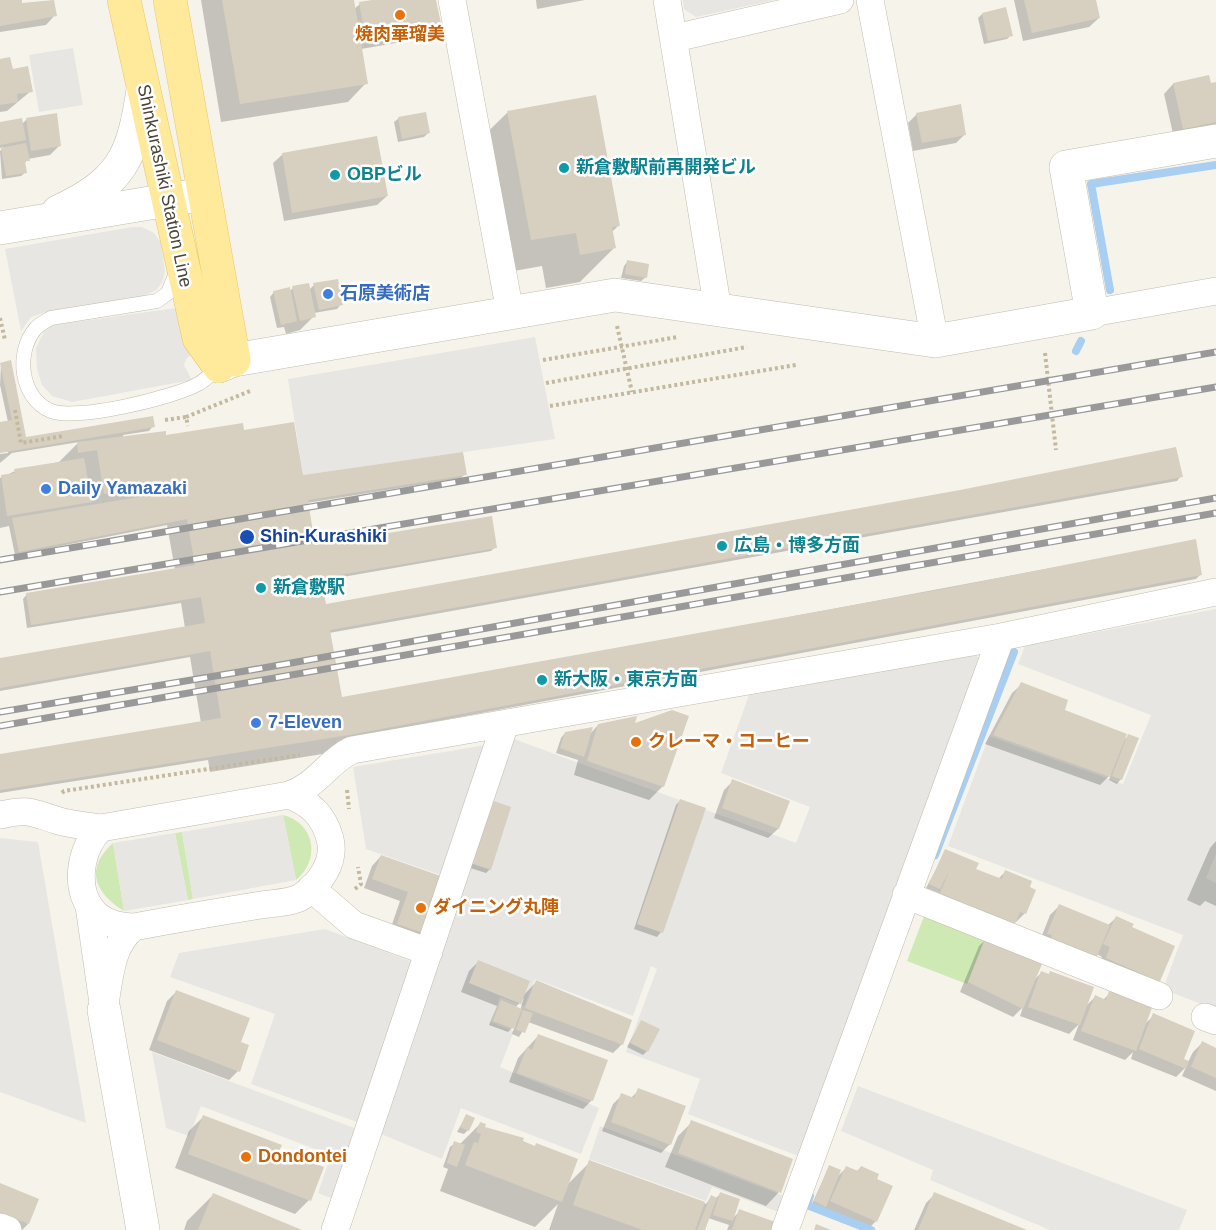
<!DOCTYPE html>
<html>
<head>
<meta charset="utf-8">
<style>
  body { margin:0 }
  canvas { display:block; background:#f6f3eb }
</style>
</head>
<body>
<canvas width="1216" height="1230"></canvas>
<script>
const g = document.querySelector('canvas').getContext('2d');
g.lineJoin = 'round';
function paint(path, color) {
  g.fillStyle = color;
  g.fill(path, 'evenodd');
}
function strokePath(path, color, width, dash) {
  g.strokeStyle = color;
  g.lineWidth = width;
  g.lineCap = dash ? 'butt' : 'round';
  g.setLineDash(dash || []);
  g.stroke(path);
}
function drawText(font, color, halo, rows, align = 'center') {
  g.font = font + ' Helvetica,"Noto Sans JP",sans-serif';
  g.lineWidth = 5;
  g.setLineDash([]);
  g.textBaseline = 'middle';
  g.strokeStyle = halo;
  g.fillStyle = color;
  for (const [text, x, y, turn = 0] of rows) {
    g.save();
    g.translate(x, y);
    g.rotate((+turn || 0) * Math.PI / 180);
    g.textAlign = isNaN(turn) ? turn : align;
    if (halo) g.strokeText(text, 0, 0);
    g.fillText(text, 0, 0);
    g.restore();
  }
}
const green = new Path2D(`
  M283,815C315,823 321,860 296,880Z
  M182,832L193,899L188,900L175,833Z
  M113,843L124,911C95,893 84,869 113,843Z
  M926,911L986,935L967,984L907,961Z`);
const parking = new Path2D(`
  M683,0H774L696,17L684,9Z
  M73,48L83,105L39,112L29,55Z
  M132,227H142L154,233L161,243L165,272L162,283L156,290L143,296L46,312L31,317L21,331L5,249Z
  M176,308L192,354L186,359L184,365L192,380L72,402L52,396L42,385L37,369L36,348L44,332L54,325Z
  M535,337L555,439L303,475L288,379Z
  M1216,609V854L1206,878L1216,883V1010L1163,989L1183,935L948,846L989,736L1123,784L1151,715L1018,664L1025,646Z
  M975,655L981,659L801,1157L688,1114L700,1079L626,1052L657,969L651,966L633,1016L535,979L524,1006L500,997L491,1022L514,1031L500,1067L599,1108L581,1154L461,1108L442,1159L376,1132L514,739L796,843L810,807L721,773L749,695Z
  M492,744L449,878L366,849L353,767Z
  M283,815L296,880L193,899L182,832Z
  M175,833L188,900L124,911L113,843Z
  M0,838L38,842L86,1123L0,1092Z
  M325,929L418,964L360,1123L251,1084L275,1014L170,977L179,953Z
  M152,1052L357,1129L331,1198L318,1193L331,1155L201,1106L189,1136L166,1128Z
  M858,1086L1187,1210L1179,1230H1050L930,1180L933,1170L841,1131Z
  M600,1126L787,1197L781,1213L712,1187L706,1201L589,1159Z`);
const shadow = new Path2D(`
  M0,0H20L21,4L55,15L46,25L0,32Z
  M201,0H352L354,9L360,4L381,0H435L440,28L431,37L361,49L366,83L348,102L221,122Z
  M536,0H585L537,9Z
  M1014,0H1095L1099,18L1089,27L1023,41Z
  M982,14L1011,35L1007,39L984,44L978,18Z
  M0,61L31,91L7,111L0,112Z
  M1216,83V129L1174,138L1164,94L1173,84Z
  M508,112L619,225L611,233L614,248L580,282L546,288L542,266L497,274L473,146Z
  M917,114L965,134L956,143L913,151L908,123Z
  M399,118L428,133L424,137L398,142L394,122Z
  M27,119L59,146L50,155L28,159L24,164L26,172L21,176L2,179L0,151L4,147L0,148V124H22Z
  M283,154L387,196L377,205L284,221L273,163Z
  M628,261L646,277L641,281L621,278L624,266Z
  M314,285L341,304L337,309L314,313V316L300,330L286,334L284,327L277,328L270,297L274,292H289L293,288L309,290Z
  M1,364L25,438L153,426L149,431L123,435V438L243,431L302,477L465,474L461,478L307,503L314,547H495L491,551L320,581L325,606L1181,476L1177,481L329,633L341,701L1195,541L1201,574L1196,579L343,739L329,753L210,772L208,760L0,793V755L201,723L190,657L0,691V659L185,628L181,603L27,628L23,599L27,594L175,570L167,525L15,555L9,526L0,528V478L15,471L59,462L79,442L12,453L0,463V454L8,453L7,450L0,451V423L8,422L0,385Z
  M1022,684L1063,711L1122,742L1128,736L1121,779L1117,784L1109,780L1111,774L1100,785L985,744L1012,693Z
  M598,725L632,726L663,786L649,800L574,775L578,760L556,753L561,738L565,733L590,734Z
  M733,781L788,802L778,829L768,838L714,818L724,790Z
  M680,801L661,932L657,937L634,929L676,805Z
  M509,808L490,869L486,873L467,867Z
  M1216,841V906L1205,901L1200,906L1187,900L1210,848Z
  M946,851L974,870L998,879L1005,872L1025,913L1016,922L926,888Z
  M381,856L447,880L419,944L389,933L400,901L364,888L372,866Z
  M1059,906L1108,925L1116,918L1130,928L1157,986L1098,968L1102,957L1097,954L1039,943L1050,915Z
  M988,937L1033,981L1042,972L1085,1007L1095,997L1103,1000L1110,993L1144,1025L1154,1015L1182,1060L1188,1062L1193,1052L1202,1043L1216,1049V1091L1182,1076L1186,1067L1176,1077L1131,1059L1133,1052L1125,1060L1073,1040L1079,1024L1069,1034L1020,1016L1023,1007L1013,1017L960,992L979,946Z
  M479,961L523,996L536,982L596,1005L595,1008L622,1044L613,1053L528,1022L519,1037L512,1034L516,1024L508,1032L489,1025L497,1006L461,992L469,971ZM524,998L520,1010L515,1008Z
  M176,992L239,1043L238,1071L229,1080L149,1050L167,1001Z
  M641,1022L647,1051L643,1055L627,1047Z
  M538,1036L592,1100L583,1109L509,1082L518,1058Z
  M639,1090L670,1144L661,1153L602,1131L613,1104L622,1095L631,1098Z
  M466,1116L468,1130L464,1134L457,1132Z
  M203,1117L277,1152L309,1200L295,1214L175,1168L189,1131Z
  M692,1122L779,1192L766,1206L665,1167L678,1136Z
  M480,1124L483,1128L521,1142L567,1185L590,1162L706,1204L711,1197L715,1199L720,1194L732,1219L740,1211L773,1230H727L729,1225L708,1218L704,1230H549L558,1204L535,1227L440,1191L448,1169L443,1167L450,1147L455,1143L459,1145Z
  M829,1167L837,1177L846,1168L856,1172L861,1167L875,1180L876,1221L867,1230L811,1206Z
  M0,1185L28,1224L22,1230L0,1225Z
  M935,1194L1024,1230H914L926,1203Z
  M213,1195L298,1230H184L187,1221Z`);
const stream = new Path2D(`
  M1110,290L1091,184L1216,165
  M1076,351L1081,341
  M935,855L1014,652
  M810,1196L807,1205L871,1230`);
const building = new Path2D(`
  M0,0H22V3L54,0L57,16L0,26Z
  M222,0H354L368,84L240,104Z
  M372,0H436L442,28L366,42L359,2Z
  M1024,0H1096L1100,18L1032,33Z
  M1006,7L1013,36L988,41L982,13Z
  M10,57L13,69L28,66L33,92L17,94L18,102L0,105V59Z
  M1209,75L1211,83L1216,82V122L1183,129L1173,83Z
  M596,95L620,226L612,227L616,248L580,255L576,233L531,240L507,111Z
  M961,104L966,135L922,143L916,113Z
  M426,112L430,133L402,139L398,117Z
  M57,113L61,146L31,151L26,118Z
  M22,118L26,140L0,145V122Z
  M377,136L388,196L292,213L282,153Z
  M26,143L30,161H25L27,173L6,176L1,148Z
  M627,260L649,264L647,278L625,274Z
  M338,279L343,305L319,310L313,283Z
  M309,283L316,317L300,321L292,286Z
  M290,287L297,321L281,325L273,291Z
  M11,360L26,437L153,416L155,427L0,453V422L12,420L0,363Z
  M294,422L303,475L463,452L467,475L308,500L315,545L492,516L497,548L321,578L326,604L960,490L1176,447L1183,477L330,630L342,697L943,589L1196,539L1202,575L349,735L0,790V754L221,718L210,651L0,688V658L205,623L201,597L31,625L26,593L195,565L187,519L19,552L12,518L182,490L181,483L104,494L97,450L78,453L77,442L166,431V435L243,423L244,430Z
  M84,458L92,502L7,516L1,475L15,473L14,469Z
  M1021,682L1068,700L1065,710L1127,734L1110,777L993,735Z
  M672,710L689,716L664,787L587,761L598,724L637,716L635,723Z
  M593,727L584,757L560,748L565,732Z
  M1128,734L1139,738L1122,780L1112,776Z
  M732,779L790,801L779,829L722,808Z
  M680,799L706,808L663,933L637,924Z
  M491,800L511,807L491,870L470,863Z
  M945,849L979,863L976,869L1002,879L1005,870L1032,881L1030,887L1036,890L1026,914L1020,912L1014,926L939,896L949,871L940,889L929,884Z
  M381,855L449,879L429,935L397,924L408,892L372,879Z
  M1059,904L1110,925L1096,959L1050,942L1052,935L1047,934Z
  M1116,916L1134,924L1132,927L1175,946L1158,986L1140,979L1142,974L1106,958L1110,947L1103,944Z
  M987,935L1032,956L1030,959L1042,964L1023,1009L968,982Z
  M478,960L530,981L521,1004L469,983Z
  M1041,971L1049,974L1050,971L1094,987L1080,1025L1028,1007Z
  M536,980L632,1020L623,1045L525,1008Z
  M176,990L250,1018L241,1042L249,1045L240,1072L157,1040Z
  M1109,991L1153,1005L1136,1051L1081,1031L1095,995L1106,1000Z
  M501,1000L522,1009L514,1029L493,1021Z
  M523,1010L533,1013L525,1033L516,1030Z
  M1153,1013L1195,1031L1184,1059L1189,1061L1186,1069L1139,1049Z
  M641,1020L660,1029L648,1052L630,1043Z
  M538,1034L608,1060L593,1101L517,1073L527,1047L532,1050Z
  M1202,1041L1216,1048V1078L1191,1067Z
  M638,1088L686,1106L671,1145L611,1122L621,1093L634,1098Z
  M466,1114L475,1118L469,1131L460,1127Z
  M203,1115L282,1145L279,1151L324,1167L311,1201L188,1154Z
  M691,1120L793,1159L781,1193L678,1153Z
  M480,1122L486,1124L485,1127L524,1138L523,1141L535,1146L536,1143L578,1159L562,1202L465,1165L474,1142L478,1143L481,1134L476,1132Z
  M454,1141L465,1145L457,1167L447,1163Z
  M589,1160L705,1202L695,1230H643L573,1205Z
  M829,1165L841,1170L826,1207L814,1201Z
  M846,1166L858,1171L861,1166L879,1174L877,1179L893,1186L877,1222L830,1201Z
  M0,1183L39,1199L29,1224L0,1213Z
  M720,1192L740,1199L733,1221L713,1215Z
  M934,1192L1027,1230H918Z
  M213,1193L302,1230H198Z
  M711,1195L717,1198L705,1230H697Z
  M739,1209L778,1223L775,1230H732Z
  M816,1224L831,1230H814Z`);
const path = new Path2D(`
  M0,318L5,340
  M617,326L632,392
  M1045,353L1056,450
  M543,360L678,337
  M546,383L747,347
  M550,406L796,365
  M15,410L21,443L63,436
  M186,417L250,391
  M165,420L186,417L188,426
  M347,790L349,809
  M62,793L64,791L300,755
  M355,889L361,884L358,867`);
const service = new Path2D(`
  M177,270L168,293L157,301L51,318C46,321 40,324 36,328C15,352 20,398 51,411C76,421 173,398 198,384C206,380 213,372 219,366`);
const minor = new Path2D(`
  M452,0L510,312
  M667,0L718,310
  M870,0L935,341
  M675,38L840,0
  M1092,313L1216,291
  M289,795C318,785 327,762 352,750L1001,637L1216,592
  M0,815C30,808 32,813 59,821C73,825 88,826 101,828
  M311,888L354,925L429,952
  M906,895L1159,996
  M89,906L104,1010C109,983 110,944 134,927C176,919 218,912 261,905C272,903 291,903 301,897C319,885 336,862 330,839C324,816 311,803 289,795L101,828C79,848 72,894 98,916C109,925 121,926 134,927
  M1205,1017L1216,1021
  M0,1227L8,1230
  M335,1230L505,724
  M785,1230L1001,637`);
const tertiary = new Path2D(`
  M58,212C122,182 133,157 143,90
  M0,228L204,194
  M219,366L234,360L615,295L935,341L1092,313L1066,167L1216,141
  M104,1010L143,1230`);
const primary = new Path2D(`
  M124,0L199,338L219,366
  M170,0L234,360`);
const rail = new Path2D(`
  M0,560L1216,352
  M0,592L1216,387
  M0,712L263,668L1216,498
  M0,726L1216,513`);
const markers = [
  [400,15,6,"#e8710a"],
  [564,168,6,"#0f9aa8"],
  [335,175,6,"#0f9aa8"],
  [328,294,6,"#3f7fe0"],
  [46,489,6,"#3f7fe0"],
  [247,537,8,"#1a4fb4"],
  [722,546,6,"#0f9aa8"],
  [261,588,6,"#0f9aa8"],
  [542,680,6,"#0f9aa8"],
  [256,723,6,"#3f7fe0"],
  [636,742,6,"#e8710a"],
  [421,908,6,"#e8710a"],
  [246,1157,6,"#e8710a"]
];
const foodNames = [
  ["焼肉華瑠美",400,35,"center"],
  ["クレーマ・コーヒー",648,742],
  ["ダイニング丸陣",433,908],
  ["Dondontei",258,1157]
];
const cultureNames = [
  ["新倉敷駅前再開発ビル",576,168],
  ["OBPビル",347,175],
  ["広島・博多方面",734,546],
  ["新倉敷駅",273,588],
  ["新大阪・東京方面",554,680]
];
const streetNames = [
  ["Shinkurashiki Station Line",164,186,78]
];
const shopNames = [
  ["石原美術店",340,294],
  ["Daily Yamazaki",58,489],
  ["7-Eleven",268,723]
];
const transitNames = [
  ["Shin-Kurashiki",260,537]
];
paint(green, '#cee9b4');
paint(parking, '#e7e6e2');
paint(shadow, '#0003');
strokePath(stream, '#a8cef1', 8);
paint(building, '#d7d0c0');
strokePath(service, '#c1bcad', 15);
strokePath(minor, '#c1bcad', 28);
strokePath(tertiary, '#c1bcad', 34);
strokePath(primary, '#e5c969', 34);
strokePath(path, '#c3b99e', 4, [3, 3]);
strokePath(service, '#fff', 14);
strokePath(minor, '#fff', 27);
strokePath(tertiary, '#fff', 33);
strokePath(primary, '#ffe99b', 33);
strokePath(rail, '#999', 7);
strokePath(rail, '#fff', 4.5, [14]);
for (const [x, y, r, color] of markers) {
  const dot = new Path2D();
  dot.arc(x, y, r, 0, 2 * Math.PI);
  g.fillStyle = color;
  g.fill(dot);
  strokePath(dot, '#fff', 2);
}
drawText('bold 18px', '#c56008', '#fff', foodNames, 'left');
drawText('bold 18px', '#0d838f', '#fff', cultureNames, 'left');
drawText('18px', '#4a4538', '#fff', streetNames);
drawText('bold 18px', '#366cbe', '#fff', shopNames, 'left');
drawText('bold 18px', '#164399', '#fff', transitNames, 'left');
</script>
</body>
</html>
